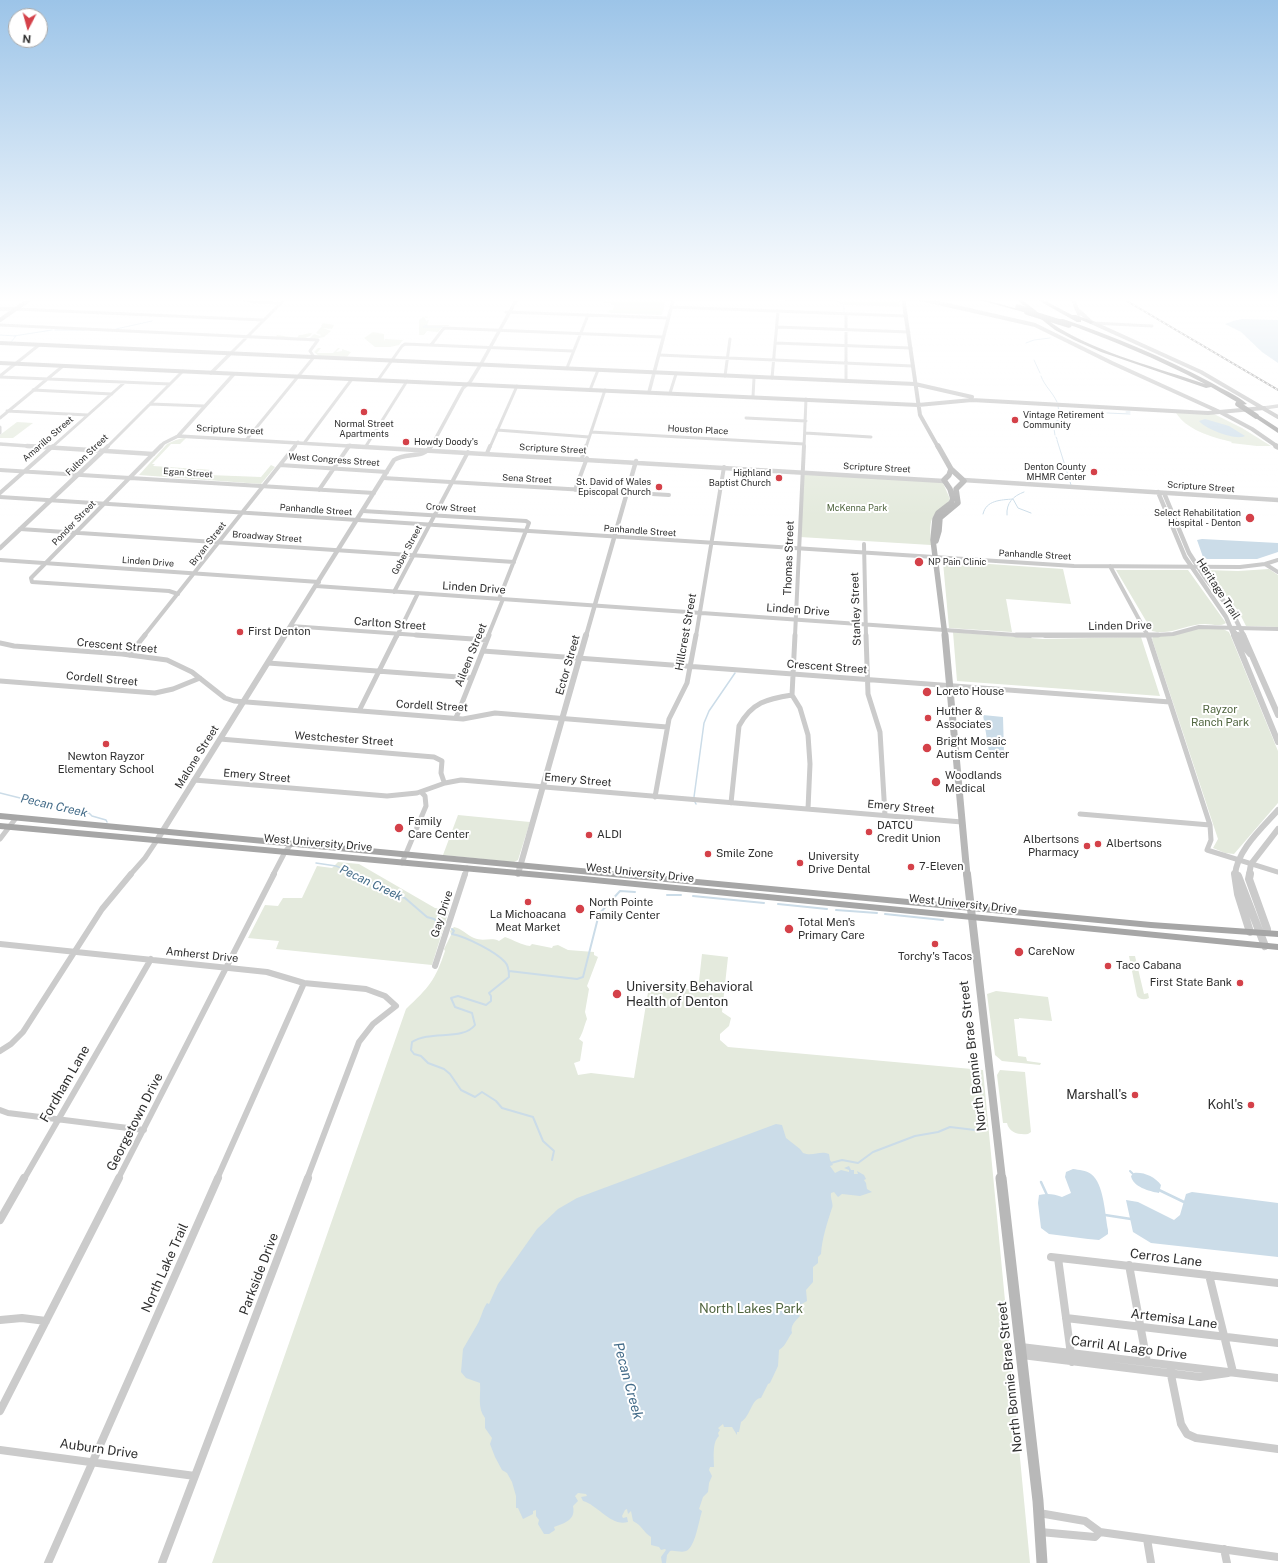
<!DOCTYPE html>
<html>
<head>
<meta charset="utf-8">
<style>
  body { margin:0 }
  #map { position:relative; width:1278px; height:1563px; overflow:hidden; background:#fff; font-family:"Public Sans",sans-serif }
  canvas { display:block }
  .north { position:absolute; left:8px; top:8px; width:40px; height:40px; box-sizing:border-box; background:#fff; border:1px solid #ababab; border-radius:50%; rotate:186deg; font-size:11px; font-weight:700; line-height:16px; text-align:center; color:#2e2e2e }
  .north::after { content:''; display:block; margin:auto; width:14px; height:18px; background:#d44149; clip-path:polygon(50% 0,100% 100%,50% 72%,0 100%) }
</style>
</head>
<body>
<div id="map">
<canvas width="1278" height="1563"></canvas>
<div class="north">N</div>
</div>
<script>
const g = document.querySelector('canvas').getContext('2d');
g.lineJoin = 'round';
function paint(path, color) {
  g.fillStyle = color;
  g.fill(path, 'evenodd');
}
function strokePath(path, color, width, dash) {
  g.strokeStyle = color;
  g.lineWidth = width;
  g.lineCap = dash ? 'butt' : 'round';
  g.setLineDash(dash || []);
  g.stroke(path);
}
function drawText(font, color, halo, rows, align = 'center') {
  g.font = font + ' "Public Sans",sans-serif';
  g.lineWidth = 4;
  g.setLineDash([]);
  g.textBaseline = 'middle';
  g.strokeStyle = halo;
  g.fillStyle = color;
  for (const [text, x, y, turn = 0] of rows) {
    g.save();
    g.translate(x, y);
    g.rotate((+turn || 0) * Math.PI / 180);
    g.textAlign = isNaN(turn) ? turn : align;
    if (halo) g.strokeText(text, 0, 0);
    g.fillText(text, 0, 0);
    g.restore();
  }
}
const green = new Path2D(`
  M604,297H656V299H666L662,315H661L611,313L608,312L609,310H613L614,305H611V303H602Z
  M707,297H792V301Z
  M838,297H899L900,307L845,305L838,300Z
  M425,316L429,317L425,318L426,321L429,320L427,325H449V326H443L438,332L427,331L424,335H419V320L423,317L425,318Z
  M323,323L334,325L332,329L323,328L331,331L324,337L315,339L276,337L277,335L297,338L299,335C304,335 307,333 312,333L310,336L305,338H310L314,334L320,336L321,335L316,333L322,326H321Z
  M373,332L384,334V341L385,339L403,340L399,345L390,347H375L364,338Z
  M318,348H321L317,353H333L338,348H340L336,352L342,351V349L351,352L347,357L319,356L314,352Z
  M1175,411L1214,414L1242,428L1271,446H1257L1231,443L1232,442C1212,437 1185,430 1175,411Z
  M17,422L33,423L13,438H0V435Z
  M187,437L180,444H171L152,464H155L153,466L212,470L209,475L261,477L271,465L275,467L261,484L139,475L167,444L176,440Z
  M802,471L939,482L943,483L950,499C948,504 943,506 939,510C927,519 931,532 931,545L800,537Z
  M945,561L1063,569L1071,604L1006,599L1012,632L949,628L943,562Z
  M1269,569L1278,575V627L1246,626L1239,612L1206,570L1238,571Z
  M1116,570H1188L1226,623C1220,627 1212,624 1205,624C1187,624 1170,636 1152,631Z
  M1201,628L1223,629L1229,632L1278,751V803L1234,854L1225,853L1213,848L1218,839L1152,639L1153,637Z
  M953,632L1043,639L1141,637L1160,696L957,681Z
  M458,815L530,822L518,860L514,862L443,855Z
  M338,862L359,864L435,908L449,910L432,965L276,949L279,941L248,938L265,905L278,906L283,898H302L317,866L332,868Z
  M454,927C461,928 467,935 474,938C483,942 491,937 499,941L505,937C514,940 521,945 530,946L532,944L552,948L553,946L558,945L568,950L594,952V955L598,957L587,986L589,989L585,1012L587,1019C584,1026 583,1033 579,1039L583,1042L580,1061L574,1063L578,1075L591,1073L634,1078L649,986L698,990L702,954L728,957L722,1012L731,1018L729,1026L720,1034V1040L728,1047L983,1070L1030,1563H212L406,1009C429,987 435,981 445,951L444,949L451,935L450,931Z
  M1129,956H1135L1144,994L1148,993L1149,998C1145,1000 1140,1000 1137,996Z
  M996,991L1048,997L1052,1021L1019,1018V1019H1014L1018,1056L1026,1057L1027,1061L1041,1063L1040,1065L1002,1061L995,1055L987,994Z
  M1000,1070L1025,1072L1031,1132L1028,1134C1019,1135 1009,1133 1007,1123H1003L997,1075Z`);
const water = new Path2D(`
  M1242,319L1278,320V363L1262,352L1241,332L1225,324L1233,321Z
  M1205,419L1229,426L1245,436C1236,441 1205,429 1199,421Z
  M1202,539L1278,543V552L1257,559H1207L1203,557L1197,540Z
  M983,715L1003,717L1004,752H989Z
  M776,1124L782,1125L786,1138L800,1149L803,1153C813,1157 820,1150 829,1154L830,1160L833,1165L830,1166L835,1173L841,1170L849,1172V1170L844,1168L849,1166L851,1170H854V1174H858L857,1171L864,1175L866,1179L864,1180L866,1183L867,1189L872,1192L860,1196L842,1194L838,1197L834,1192L831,1193C830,1198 834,1205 832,1208C827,1223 822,1239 821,1254L818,1257V1263L813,1267V1282L806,1290L807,1301L800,1305L798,1314L800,1316C795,1321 790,1326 792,1333C787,1339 786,1346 779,1350L778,1366L770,1383L768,1384L761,1398C751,1399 751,1416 741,1422L739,1432H737V1435L732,1427H724L723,1424L718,1428L720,1430L718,1433L719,1436C712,1442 714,1458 714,1467H710L709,1470L712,1476L709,1483L708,1492L703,1497L699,1509L702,1511C699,1520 695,1548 686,1551C681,1553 675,1550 670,1551L667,1555L666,1563H662L661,1557L666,1550L665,1549L661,1550L659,1547L651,1545V1537C642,1531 643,1526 633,1521L631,1511L628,1514L627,1509L625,1510L622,1516L623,1518L627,1517L628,1522C611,1527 598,1505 583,1501L581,1497L587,1496L586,1494L578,1493L575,1496L578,1501L573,1506C576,1520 565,1523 554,1527L555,1530L549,1534H544L538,1524L539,1520L536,1516V1510L533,1511V1514L523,1519L518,1508H516V1496L512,1482L507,1473L502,1470L495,1457L490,1444L492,1438L485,1428V1418C477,1408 481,1395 480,1383L466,1378L461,1372L463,1349L477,1325C481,1319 482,1310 487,1303L489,1304L498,1284L537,1229L558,1209L577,1198Z
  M1073,1169C1079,1170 1086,1170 1091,1174C1104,1183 1105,1215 1108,1230V1234L1099,1240L1088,1239L1049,1234L1041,1228L1038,1203L1039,1195C1048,1193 1054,1194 1062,1197L1071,1193L1065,1177L1066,1172Z
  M1134,1173C1144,1172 1155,1177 1161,1185L1159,1193C1149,1191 1133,1187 1131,1176Z
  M1192,1192L1278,1203V1257L1151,1243L1133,1232L1126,1200L1138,1202L1174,1220L1180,1215L1186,1194Z`);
const streamFar3 = new Path2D(`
  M836,297V300L844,305V312
  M427,325L423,327H443
  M116,329L152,321
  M55,330H84
  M0,335L16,336L11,342
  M14,336L52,330
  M1026,343L1034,340L1050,338
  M1034,360L1040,373
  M1041,376C1045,387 1052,391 1057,402
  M1126,412H1130
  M1107,413L1130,414
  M1055,435L1053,423L1060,419L1058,406
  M1056,437L1057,439
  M1057,440L1071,485
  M983,514C986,500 1001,500 1013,499L1018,508L1031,513
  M1007,515C1006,503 1013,496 1024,492`);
const streamFar2 = new Path2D(`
  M0,793L80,813H89L92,816L106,820L107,822
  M694,797L704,723L709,711L735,673
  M695,802L696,804
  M316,863L336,866L358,875`);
const streamFar1 = new Path2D(`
  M357,874L385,890L405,898L427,917L434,919L442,926
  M667,895H681
  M693,896L764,903
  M778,904L827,909
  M836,910L877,913
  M885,914L943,920
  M452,929L454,931L452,934C467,937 496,952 505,962C509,966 509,973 509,977L489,993L491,996V1001L486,1005L458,996L451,998L455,1007L472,1013L475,1025C463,1041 430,1030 412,1042L411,1050L414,1054L421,1056L428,1063L444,1069L450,1074L461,1090L475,1097L482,1092L496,1101L502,1108L533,1117L543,1141L554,1151L552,1160
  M509,971L577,979L583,977L599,914L620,891L635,892
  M831,1163L842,1160L858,1163L873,1152L915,1136L938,1132L950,1127L975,1130
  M1130,1171L1133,1174`);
const stream = new Path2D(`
  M1041,1182L1047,1195
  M1159,1190L1184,1202
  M1105,1215L1131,1219`);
const minorFar4 = new Path2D(`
  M228,297L240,298L253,302L281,303
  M671,307L906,316
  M15,309L264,320
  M506,312L668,318
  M846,314V381
  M1093,323L1152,326
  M0,325L318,340L310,351L314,357L247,439
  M777,327L909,332
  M775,343L911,348
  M431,345L444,328L663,337
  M230,354L287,297
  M659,355L913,366
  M567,368L588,315
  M0,376L39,345
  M725,376L730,339
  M0,377L170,384
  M772,378L778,311
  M378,380L402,346L405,344L573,351
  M33,390L112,394
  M590,390L598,370
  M670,393L676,374
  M753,397L754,378
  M150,404L204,406
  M7,411L88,415
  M0,418L63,366
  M746,418L806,421
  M0,427V433
  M497,430L589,437
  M591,432L804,444
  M805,433L871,437
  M305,442L352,379
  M366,446L407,381
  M52,447L125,382
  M107,447L183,371
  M294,447L298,442
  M349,447L350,445
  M490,447L517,386
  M586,447L605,390
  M804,447L806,399`);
const minorFar3 = new Path2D(`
  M103,451L108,446
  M487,453L490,446
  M153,454L31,578L32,582L169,591L178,594
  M582,458L586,446
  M280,465L387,472
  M0,470L374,493
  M383,478L669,495
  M319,490L349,446
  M575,490L587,458
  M0,493L53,446
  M0,497L1074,566L1240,567L1265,564L1278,560
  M363,511L526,521L529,523L499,599
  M20,529L514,562
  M864,544L866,636
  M0,560L319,582
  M1265,564L1278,572
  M1110,566L1148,636
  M316,586L1030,636
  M394,592L468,452
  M291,626L430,636
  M144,636L295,446
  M397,636L418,593
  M488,636L503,599
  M696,636L724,467
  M795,636L804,446
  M1045,636L1156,635L1173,634L1199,627L1278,629`);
const minorFar2 = new Path2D(`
  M416,635L487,640
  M795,635L792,695L800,708L808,735L810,764L808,809
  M866,635L868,694L880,732L885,815
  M1016,635H1158
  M1148,635L1210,825L1211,840L1207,850L1278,872
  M0,643L14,646L122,654L167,660L192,672L225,698L234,701L463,719L495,713L667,727
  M483,651L1170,702
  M129,655L145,635
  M268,663L472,678
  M0,681L155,693L173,689L200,678
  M359,711L397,635
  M456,718L489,635
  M220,739L434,757L442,761L441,773L444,782
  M194,780L387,796L417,793L445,783L461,780L962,822
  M655,797L669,719L687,683L696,635
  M731,803L739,726C752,702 767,699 792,695
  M1080,814L1210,825
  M0,839L16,818
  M402,863L426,806L425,796L421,792
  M130,875L145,858L157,840
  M273,875L285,852L291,844
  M465,875L467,868`);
const minorFar1 = new Path2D(`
  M0,944L267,972L304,983L366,989L385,996L396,1006L373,1024L359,1042L307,1179
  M435,966L465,874
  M0,1051L11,1044L23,1032L102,909L131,874
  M0,1110L8,1113L144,1130
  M24,1179L151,959
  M118,1179L274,874
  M217,1179L304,983`);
const minor = new Path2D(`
  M0,1220L24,1178
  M1051,1257L1278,1283
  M1058,1258L1072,1362
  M1129,1265L1147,1362
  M1209,1275L1233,1372
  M1066,1318L1278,1343
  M0,1320L22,1318L46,1321
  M1021,1347L1278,1378
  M1022,1355L1200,1377L1228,1373
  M1169,1365L1181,1424L1187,1434L1196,1438L1278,1449
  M0,1411L119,1178
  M0,1450L195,1476
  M1039,1513L1085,1521L1100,1532L1095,1537L1040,1532
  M1100,1532L1278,1557
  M1147,1539L1151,1563
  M1224,1549L1227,1563
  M48,1563L218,1178
  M162,1563L308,1178`);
const tertiaryFar3 = new Path2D(`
  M0,309H15
  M211,373L230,354
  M649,392L674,297
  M1264,408L1278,406
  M178,436L366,447
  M0,444L42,447
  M160,447L164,443L178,436L234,374
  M431,447L463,388L470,382L481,364L518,297`);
const tertiaryFar2 = new Path2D(`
  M27,446L153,454L161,446
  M348,446L944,481
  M963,480L1278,500
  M1158,492L1185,557L1226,617L1234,636
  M1164,493L1189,553L1206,579L1231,610L1244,636
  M0,548L103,451
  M1230,627L1238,636
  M284,636L394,460C406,452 424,459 431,446
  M586,636L636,461`);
const tertiaryFar1 = new Path2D(`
  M1234,635L1278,742
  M1238,635L1244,647L1250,654
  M1243,635L1278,715
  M157,840L285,635
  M518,874L586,635
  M1235,875C1237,850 1262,828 1278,810
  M1249,875L1251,864L1278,829`);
const tertiary = new Path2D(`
  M1235,874L1238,894L1250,932
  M1250,874L1249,879L1267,929
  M1238,876L1265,946`);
const secondaryFar4 = new Path2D(`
  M903,297L920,415L938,447
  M912,297L1035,325L1112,363L1222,413L1252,429L1278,447
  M1072,297L1079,314
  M1079,311L1091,322L1201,372L1278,417
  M0,320L33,297
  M0,343L915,384L972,397
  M0,363L918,405L972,400L1208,413L1264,408`);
const secondaryFar3 = new Path2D(`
  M938,446L951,469L964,481L961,484
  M1276,446L1278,447
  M936,541L939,531L940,518L958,503L956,489L961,484
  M945,636L933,540L935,519L938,513L951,503L953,499L950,489L944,480L949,475L951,469`);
const secondaryFar2 = new Path2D(`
  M945,635L967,875`);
const secondaryFar1 = new Path2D(`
  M967,874L1002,1179`);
const secondary = new Path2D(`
  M1001,1178L1038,1501L1042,1563`);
const primary = new Path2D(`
  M0,813L1151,922L1278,931V937L1151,928L0,819Z
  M0,823L584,876L1278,944V950L584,882L0,829Z`);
const motorway = new Path2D(`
  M968,297H975L1029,312L1027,313Z
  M1013,297H1018C1032,307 1045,319 1059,328C1102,354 1158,368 1205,384C1158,359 1109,339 1059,321V319H1063C1113,336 1163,357 1210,382C1222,389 1237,395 1247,404L1242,405L1211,387L1206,388L1101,352L1074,340L1055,330Z
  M1032,297H1038L1072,315H1076L1094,322L1091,324L1081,320V322H1077Z
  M1254,415H1258L1278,428V433L1254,417Z`);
const rail = new Path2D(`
  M1120,297L1278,390`);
const motorwayBridge = new Path2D(`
  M1018,307L1033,312
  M1027,312L1069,325
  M1238,404L1256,416`);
const markers = [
  [364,412,4,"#d44149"],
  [1015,420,4,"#d44149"],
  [406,442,4,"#d44149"],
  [1094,472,4,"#d44149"],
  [779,478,4,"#d44149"],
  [659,487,4,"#d44149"],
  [1250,518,5,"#d44149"],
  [919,562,5,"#d44149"],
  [240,632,4,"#d44149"],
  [927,692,5,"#d44149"],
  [928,718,4,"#d44149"],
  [106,744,4,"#d44149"],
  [927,748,5,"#d44149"],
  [936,782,5,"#d44149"],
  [399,828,5,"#d44149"],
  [869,832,4,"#d44149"],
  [589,835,4,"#d44149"],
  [1098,844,4,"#d44149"],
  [1087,846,4,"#d44149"],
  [708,854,4,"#d44149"],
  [800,863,4,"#d44149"],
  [911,867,4,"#d44149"],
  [528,902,4,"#d44149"],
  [580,909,5,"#d44149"],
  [789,929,5,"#d44149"],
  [935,944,4,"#d44149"],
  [1019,952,5,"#d44149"],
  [1108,966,4,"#d44149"],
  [1240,983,4,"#d44149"],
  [617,994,5,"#d44149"],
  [1135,1095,4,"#d44149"],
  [1251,1105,4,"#d44149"]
];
const farPoinames = [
  ["Vintage Retirement",1023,415,"left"],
  ["Community",1023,425,"left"],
  ["Normal Street",364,424,"center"],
  ["Apartments",364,434,"center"],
  ["Howdy Doody's",414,442,"left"],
  ["Denton County",1086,467],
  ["MHMR Center",1086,477],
  ["Highland",771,473],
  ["Baptist Church",771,483],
  ["St. David of Wales",651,482],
  ["Episcopal Church",651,492],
  ["Select Rehabilitation",1241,513],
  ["Hospital - Denton",1241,523],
  ["NP Pain Clinic",928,562,"left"]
];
const farStreetnames = [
  ["Scripture Street",230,430,3],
  ["Houston Place",698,430,3],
  ["Amarillo Street",48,439,-41],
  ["Scripture Street",553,449,3],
  ["Fulton Street",87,455,-44],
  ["West Congress Street",334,460,4],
  ["Scripture Street",877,468,3],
  ["Egan Street",188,473,4],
  ["Sena Street",527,479,3],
  ["Scripture Street",1201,487,4],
  ["Crow Street",451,508,3],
  ["Panhandle Street",316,510,4],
  ["Ponder Street",74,523,-46],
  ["Panhandle Street",640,531,4],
  ["Broadway Street",267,537,4],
  ["Bryan Street",208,544,-52],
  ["Gober Street",407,550,-62],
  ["Panhandle Street",1035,555,3],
  ["Linden Drive",148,562,4]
];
const farParknames = [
  ["McKenna Park",857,508]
];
const streetNames = [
  ["Thomas Street",789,558,-88],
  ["Linden Drive",474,588,4],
  ["Heritage Trail",1218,589,57],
  ["Stanley Street",856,609,-92],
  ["Linden Drive",798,610,4],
  ["Carlton Street",390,624,4],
  ["Linden Drive",1120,626,-1],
  ["Hillcrest Street",686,632,-80],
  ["Crescent Street",117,646,5],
  ["Aileen Street",471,655,-68],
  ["Ector Street",568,665,-74],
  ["Crescent Street",827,667,4],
  ["Cordell Street",102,679,5],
  ["Cordell Street",432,706,3],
  ["Westchester Street",344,739,4],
  ["Malone Street",197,757,-58],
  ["Emery Street",257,776,5],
  ["Emery Street",578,780,5],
  ["Emery Street",901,807,5],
  ["West University Drive",318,843,5],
  ["West University Drive",640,873,6],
  ["West University Drive",963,904,6],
  ["Gay Drive",442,914,-72],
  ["Amherst Drive",202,955,6]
];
const poiNames = [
  ["First Denton",248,632],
  ["Loreto House",936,692],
  ["Huther &",936,712],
  ["Associates",936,725],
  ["Bright Mosaic",936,742],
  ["Autism Center",936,755],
  ["Newton Rayzor",106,757,"center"],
  ["Elementary School",106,770,"center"],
  ["Woodlands",945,776],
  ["Medical",945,789],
  ["Family",408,822],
  ["Care Center",408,835],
  ["DATCU",877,826],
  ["Credit Union",877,839],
  ["ALDI",597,835],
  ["Albertsons",1079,840,"right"],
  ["Pharmacy",1079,853,"right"],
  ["Albertsons",1106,844],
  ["Smile Zone",716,854],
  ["University",808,857],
  ["Drive Dental",808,870],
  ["7-Eleven",919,867],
  ["North Pointe",589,903],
  ["Family Center",589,916],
  ["La Michoacana",528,915,"center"],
  ["Meat Market",528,928,"center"],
  ["Total Men's",798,923],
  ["Primary Care",798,936],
  ["CareNow",1028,952],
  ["Torchy's Tacos",935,957,"center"],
  ["Taco Cabana",1116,966],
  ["First State Bank",1232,983,"right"]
];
const parkNames = [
  ["Rayzor",1220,710],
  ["Ranch Park",1220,723]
];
const waterNames = [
  ["Pecan Creek",54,806,13],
  ["Pecan Creek",371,883,25]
];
const nearPoinames = [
  ["University Behavioral",626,987,"left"],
  ["Health of Denton",626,1002,"left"],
  ["Marshall's",1127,1095],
  ["Kohl's",1243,1105]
];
const nearStreetnames = [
  ["North Bonnie Brae Street",973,1056,-97],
  ["Fordham Lane",65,1084,-60],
  ["Georgetown Drive",135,1122,-63],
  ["Cerros Lane",1166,1258,7],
  ["North Lake Trail",165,1268,-66],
  ["Parkside Drive",259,1274,-69],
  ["Artemisa Lane",1174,1319,7],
  ["Carril Al Lago Drive",1129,1348,7],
  ["North Bonnie Brae Street",1010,1377,-96],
  ["Auburn Drive",99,1449,8]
];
const nearParknames = [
  ["North Lakes Park",751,1309]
];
const nearWaternames = [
  ["Pecan Creek",628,1381,75]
];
paint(green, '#e4eadd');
paint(water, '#cbdce8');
strokePath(streamFar3, '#cbdce8', 1);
strokePath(streamFar2, '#cbdce8', 1.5);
strokePath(streamFar1, '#cbdce8', 2);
strokePath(stream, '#cbdce8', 2.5);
strokePath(minorFar4, '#cbcbcb', 3);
strokePath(minorFar3, '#cbcbcb', 4);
strokePath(minorFar2, '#cbcbcb', 5);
strokePath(minorFar1, '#cbcbcb', 6);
strokePath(minor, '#cbcbcb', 8);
strokePath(tertiaryFar3, '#cbcbcb', 3.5);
strokePath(tertiaryFar2, '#cbcbcb', 4.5);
strokePath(tertiaryFar1, '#cbcbcb', 6);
strokePath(tertiary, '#cbcbcb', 8);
strokePath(secondaryFar4, '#b8b8b8', 4);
strokePath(secondaryFar3, '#b8b8b8', 5.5);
strokePath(secondaryFar2, '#b8b8b8', 7);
strokePath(secondaryFar1, '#b8b8b8', 8);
strokePath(secondary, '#b8b8b8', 11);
paint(primary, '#a6a6a6');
paint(motorway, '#959595');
strokePath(rail, '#838383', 2);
strokePath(rail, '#fff', 1, [2.5]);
strokePath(motorwayBridge, '#959595', 5.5);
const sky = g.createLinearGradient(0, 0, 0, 516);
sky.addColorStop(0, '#9cc4e8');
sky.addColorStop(0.58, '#fff');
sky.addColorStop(1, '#ffffff00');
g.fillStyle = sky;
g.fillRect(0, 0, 1278, 516);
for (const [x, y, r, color] of markers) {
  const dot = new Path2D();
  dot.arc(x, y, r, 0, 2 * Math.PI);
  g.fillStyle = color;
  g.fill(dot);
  strokePath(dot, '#fff', 1.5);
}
drawText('9px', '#2e2e2e', '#fff', farPoinames, 'right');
drawText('9px', '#2e2e2e', '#fff', farStreetnames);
drawText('9px', '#516640', '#fff', farParknames);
drawText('11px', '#2e2e2e', '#fff', streetNames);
drawText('11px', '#2e2e2e', '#fff', poiNames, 'left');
drawText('11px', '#516640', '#fff', parkNames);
drawText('italic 12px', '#446c89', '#fff', waterNames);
drawText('13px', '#2e2e2e', '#fff', nearPoinames, 'right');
drawText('13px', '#2e2e2e', '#fff', nearStreetnames);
drawText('13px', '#516640', '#fff', nearParknames);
drawText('italic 14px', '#446c89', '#fff', nearWaternames);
</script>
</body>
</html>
